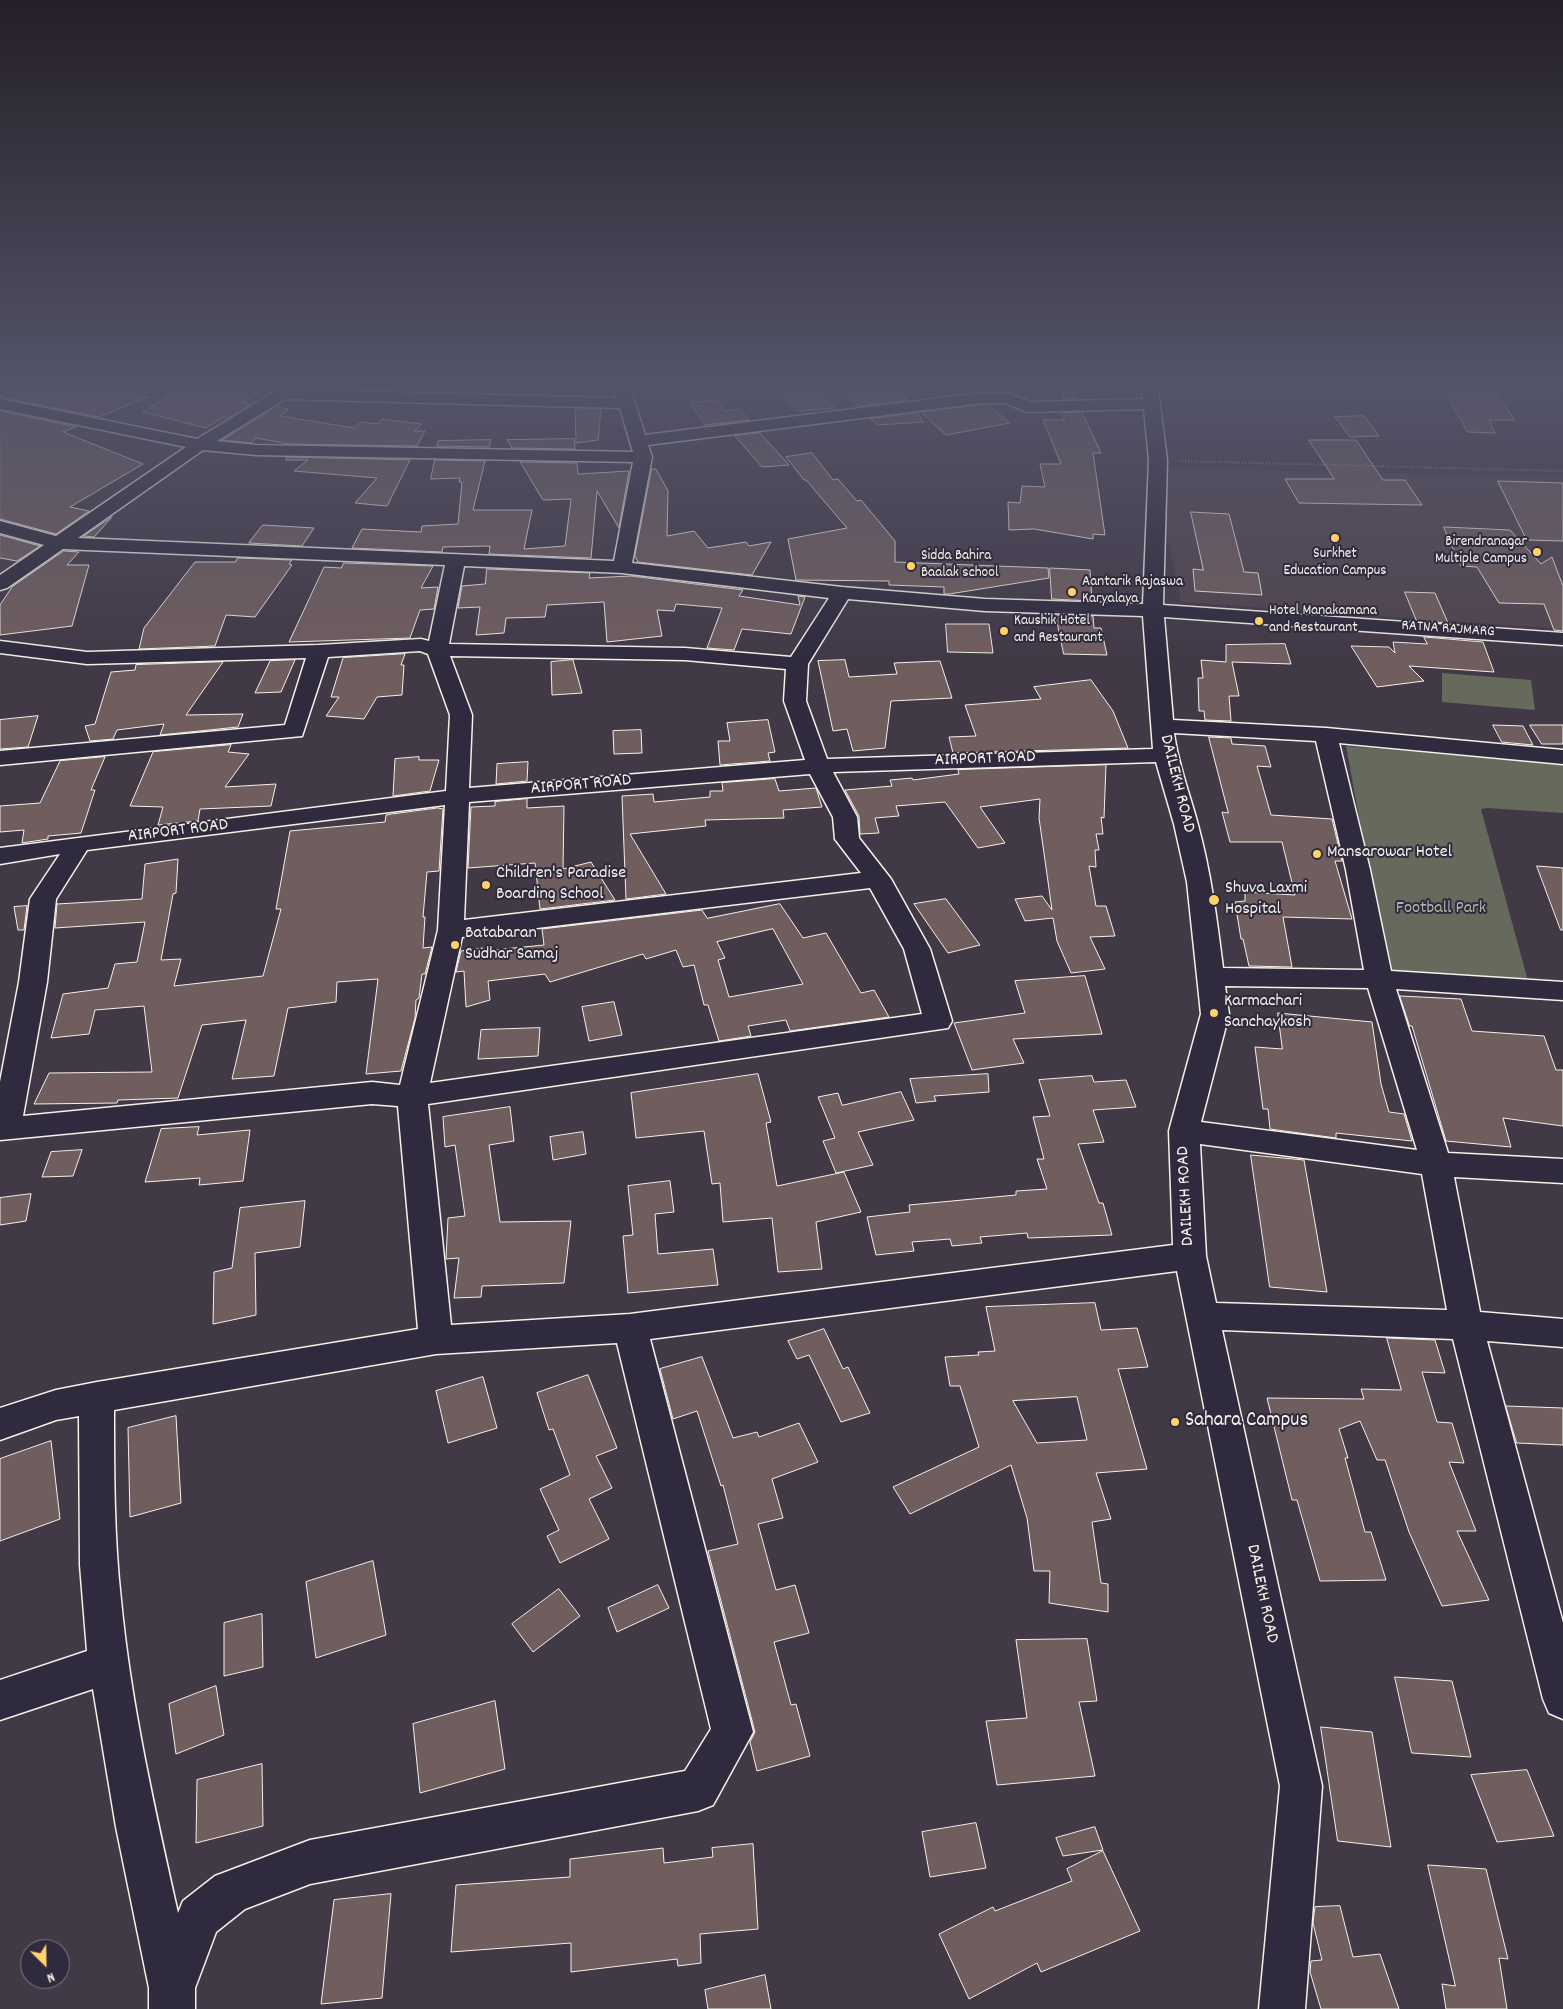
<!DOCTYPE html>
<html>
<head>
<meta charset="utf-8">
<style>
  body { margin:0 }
  #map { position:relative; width:1563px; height:2009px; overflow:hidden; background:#423947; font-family:Dekko,sans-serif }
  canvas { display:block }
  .north { position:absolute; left:20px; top:1939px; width:50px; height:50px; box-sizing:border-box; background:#2f2a3d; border:1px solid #7e7a81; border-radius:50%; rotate:157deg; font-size:14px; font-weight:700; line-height:20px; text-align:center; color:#f4f1e8 }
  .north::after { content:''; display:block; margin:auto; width:18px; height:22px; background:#ffd166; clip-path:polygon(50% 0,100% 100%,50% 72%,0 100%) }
</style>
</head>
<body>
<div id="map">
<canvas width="1563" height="2009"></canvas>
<div class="north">N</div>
</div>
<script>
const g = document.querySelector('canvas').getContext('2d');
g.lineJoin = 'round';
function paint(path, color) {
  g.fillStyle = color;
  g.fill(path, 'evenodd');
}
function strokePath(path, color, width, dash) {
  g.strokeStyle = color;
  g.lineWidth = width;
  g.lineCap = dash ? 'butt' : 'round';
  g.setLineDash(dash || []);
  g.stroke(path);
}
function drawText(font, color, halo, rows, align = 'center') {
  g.font = font + ' Dekko,sans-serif';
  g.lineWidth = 4;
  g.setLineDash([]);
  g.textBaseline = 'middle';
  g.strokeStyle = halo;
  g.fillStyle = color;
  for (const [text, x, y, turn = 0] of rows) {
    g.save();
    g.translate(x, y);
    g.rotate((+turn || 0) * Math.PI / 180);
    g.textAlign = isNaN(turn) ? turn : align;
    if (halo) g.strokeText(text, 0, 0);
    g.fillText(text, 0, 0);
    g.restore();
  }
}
const built = new Path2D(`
  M1153,468L1563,477V629L1181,602Z`);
const green = new Path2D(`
  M1442,673L1531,680L1535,710L1442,702Z
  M1346,746L1563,764V813L1487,808L1481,809L1528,981L1387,971Z`);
const building = new Path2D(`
  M195,382H213L243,387L240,389L260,392L242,403L251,404L227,419L225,416L206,428L143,412Z
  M771,382H808L834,408L800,411Z
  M1063,382H1068L1076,399H1063Z
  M13,383L56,387L63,383L148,397L99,417L0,397V390Z
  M898,390L907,400L859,406L847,395Z
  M1447,393L1496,394L1515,420H1489L1495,433L1468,432Z
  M718,400L725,411L739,409L749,420L705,425L691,403Z
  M981,405H989L1010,423L946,435L921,412Z
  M276,407L289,409L280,416L354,428L361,422L378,424L382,419L422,424L414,431H425L417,446L289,444L256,438L251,443L223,440Z
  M601,409L598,440L576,443L575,410Z
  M0,411L76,427L63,432L143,464L70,507L89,511L56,534L0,519Z
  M1082,412L1101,453H1093L1105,535L1093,534V539L1034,529L1009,530L1008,502L1020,503L1022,486L1045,487L1040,464H1061L1043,420H1064V413Z
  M917,413L924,422L878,425L871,419Z
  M1364,416L1379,436L1350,437L1335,417Z
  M760,433L789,465L762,467L735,436Z
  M574,439L575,449L512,448L507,440Z
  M491,440L489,447L437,446L438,441Z
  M1309,440H1356L1383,480H1405L1422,505L1299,503L1285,479H1334Z
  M812,453L833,480L838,479L857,501L861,500L895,541V562L1048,568L1049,578L949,594H944V587L889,585V581L796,580L788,539L847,528L806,480H804L786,457Z
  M287,457L410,460L387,506L355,503L377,478L294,471L308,460H286Z
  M435,460L485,461L473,510H532L524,549L565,546L571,499L543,500L520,462L577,463L578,474L629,471L619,528L597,491L591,558L489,554L490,546L443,547L442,552L352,548L362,529L421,532L422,526L458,524L462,482H459L460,478L431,479Z
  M652,469H656L668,491L667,536L694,531L708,548L746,542L749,546L771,542L752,575L638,562L635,556Z
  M1498,481L1563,483V541L1527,540Z
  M1191,512L1229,514L1244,572L1258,573L1262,595L1195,591L1193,569L1203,570Z
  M112,517L94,537L84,536Z
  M263,525L314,528L302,546L249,543Z
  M1444,527L1510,530L1541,564L1552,557L1563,586V631L1554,630L1544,604L1499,603L1477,567L1461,566Z
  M0,535L40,546L17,561L0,558Z
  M64,551L79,552L67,565H89L72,626L0,635V605L12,587Z
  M238,558L292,560L289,564L292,565L255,617L226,615L215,646L139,649L144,628L195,562H235Z
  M344,563L433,566L421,588L438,587L434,609L420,610L410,638L289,642L324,567L341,568Z
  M1050,568L1090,570L1092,601L1052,599Z
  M487,569L590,573L589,578L631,576L743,590L739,596L800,605L798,596L805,597L791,634L742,629L734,650L707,648L722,608L676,604L674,611L657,610L662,636L607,642L604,602L547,605L545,617L506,618L504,633L476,635L480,607L458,608L462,586L485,584Z
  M1405,592L1435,593L1448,623L1417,621Z
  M1056,615L1093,616L1094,628H1101L1107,655L1064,654Z
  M946,624H989L993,653L948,652Z
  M1424,637L1483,642L1494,672L1409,666L1424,681L1377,687L1351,646L1389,647L1395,653L1393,642L1427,644Z
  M1285,644L1291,664L1232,662L1239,696H1229L1231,721L1205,720L1204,711H1199L1198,678H1203L1201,660L1226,662V645Z
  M405,654L401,665H404L402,695L377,697L364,719L326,716L339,697H331L343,658Z
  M295,660L281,692L255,693L270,661Z
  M573,660L582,693L552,695L551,662Z
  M845,660L849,677L897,674L894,663L940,661L952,698L891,701L885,748L853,751L847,729L833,731L818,661Z
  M223,662L186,715L243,714L238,727L160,735L164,724L117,730L113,739L90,741L85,726L95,724L111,672L135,670L136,665Z
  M1091,680L1113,711L1128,748L953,753L949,737L976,736L965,705L1041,699L1034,687Z
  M38,716L28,747L0,749V720Z
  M768,720L775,752L768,753L770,761L720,765L718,741H730L727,723Z
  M1493,725L1523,726L1533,745L1502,742Z
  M1530,725H1563V744H1542Z
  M641,730L642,753L614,754L613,731Z
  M1209,737L1231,738L1232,744L1265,746L1271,767L1257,766L1271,815L1332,819L1342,861H1335L1352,919L1283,917L1292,967L1249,966L1243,939H1241L1235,902L1245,901V892L1295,895L1282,842H1230L1222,812L1228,813Z
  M231,745L228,752L249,754L225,787L276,784L271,806L200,809L198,821L158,825L163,807L130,806L153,752Z
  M105,757L91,790H95L81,833L48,836V839L22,843L24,830L0,832V806L40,803L60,761Z
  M419,757V760H439L430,791L393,796L395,759Z
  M528,762L527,781L496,784L497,764Z
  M1106,765L1104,818L1101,817L1103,834H1096L1099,850H1095L1096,867L1089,866L1096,906H1106L1115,936L1090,937L1105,969L1071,973L1057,941L1053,918L1025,921L1015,899L1042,896L1052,910L1039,818L1040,799L980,807L1005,843L978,848L945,802L896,806L899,816L875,818L879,833L860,834L859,816L845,790L892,786L890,780L912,778L913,780L959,774L958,770Z
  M775,779L779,791L816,788L822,807L783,810L784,818L705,820L706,826L630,834L666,894L626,899L622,796L653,794L654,802L710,797V791H723L722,783Z
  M527,799V808L564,806L563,869L591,862L615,900L540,909L535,863L468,868L471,807L495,806V802Z
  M438,808L443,809L439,871L427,872L423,917H425L423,948L432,947L425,974H422L419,998L416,1000L415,1018L401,1071L366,1074L378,979L337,982L336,1002L288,1008L274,1076L232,1079L246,1020L202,1025L178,1098L118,1100L117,1103L34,1104L49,1073L152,1072L144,1006L95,1010L89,1034L51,1038L63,994L108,988L115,964L137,962L145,922L55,928L57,904L142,899L145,864L178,859L176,893L173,894L161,960L181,959L174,986L263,976L281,909H276L290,831L385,822L386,815L392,814Z
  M1537,866L1563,868V930H1561Z
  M946,899L980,945L948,953L914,904Z
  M780,904L803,938L826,933L861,993L874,990L889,1017L790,1031L786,1020L748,1026L751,1036L719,1041L708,1005H704L694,965L683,967L676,950L646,959L643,954L550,982L545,974L488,981L490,1000L466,1007L464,971L456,972L461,951L483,948V951L544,945L542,929L702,910L707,918ZM773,929L803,984L729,997L718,960L725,958L717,942Z
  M27,906L24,930H18L14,907Z
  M1085,976L1102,1034L1013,1039L1024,1063L972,1070L954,1023L1025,1013L1015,981Z
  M1400,996L1461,999L1472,1031L1544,1036L1556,1070H1563V1126L1503,1118L1511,1147L1446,1141L1412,1026H1410Z
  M614,1002L622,1035L589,1041L582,1007Z
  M1278,1013L1372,1022L1381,1084L1389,1112L1404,1114L1412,1141L1336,1133V1138L1270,1129L1268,1109H1263L1255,1047L1282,1049Z
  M540,1028L538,1056L478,1059L481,1030Z
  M758,1074L771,1122L766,1123L777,1186L844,1172L861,1212L816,1222L822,1269L778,1272L772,1218L723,1222L720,1183L712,1184L704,1131L636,1138L631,1093Z
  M988,1074L989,1092L934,1096L936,1101L916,1103L910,1079Z
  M1092,1076L1094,1082L1126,1080L1136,1107L1093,1110L1104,1142L1078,1144L1099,1203H1103L1112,1235L1028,1238L1027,1233L980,1237L982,1243L952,1246L950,1239L912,1242L914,1251L876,1255L867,1217L910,1212L909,1205L1016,1195V1191L1047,1189L1037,1159H1044L1033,1117L1050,1116L1039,1080Z
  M901,1092L914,1120L858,1132L873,1165L836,1173L823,1141L835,1138L818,1097L838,1093L842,1105Z
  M510,1107L514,1141L489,1145L500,1222L571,1221L564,1283L482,1286L481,1297L454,1298L459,1258L446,1259L448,1218L465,1216L455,1145L445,1147L443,1117Z
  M199,1127L197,1135L250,1130L243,1181L199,1185L200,1178L145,1182L161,1129Z
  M583,1132L586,1154L553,1160L550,1137Z
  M82,1150L73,1176L42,1177L51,1152Z
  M1251,1155L1304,1160L1327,1292L1270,1287Z
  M670,1181L674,1212L655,1214L658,1254L713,1249L718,1285L628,1293L623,1236L633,1235L628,1186Z
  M31,1194L26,1221L0,1225V1198Z
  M305,1201L300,1247L255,1253L256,1315L213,1324L214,1272L232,1268L240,1208Z
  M1095,1303L1101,1330L1137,1328L1148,1367L1118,1369L1147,1469L1096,1473L1111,1519L1092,1522L1101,1583L1108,1584V1612L1049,1603L1050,1571H1034L1027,1518L1011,1465L910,1514L893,1487L979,1447L960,1386H950L945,1357L979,1355L978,1352L995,1351L986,1307ZM1077,1397L1087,1440L1037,1443L1013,1401Z
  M824,1329L843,1369L848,1367L870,1413L841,1422L809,1355L797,1359L788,1341Z
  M1387,1338L1435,1340L1445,1373L1422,1372L1437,1422L1452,1423L1464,1463L1449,1462L1476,1531H1457L1489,1600L1442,1606L1409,1532L1385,1460H1377L1360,1421L1339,1429L1348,1458H1345L1365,1532H1371L1386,1580L1320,1581L1297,1500H1292L1267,1398L1364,1399L1361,1389L1401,1390Z
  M702,1357L733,1438L757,1432L759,1437L799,1423L818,1462L772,1479L783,1518L758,1524L776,1590L795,1585L809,1633L774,1642L791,1705L796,1704L810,1756L757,1771L750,1742L755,1732L708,1551L738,1544L723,1485L721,1486L697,1411L673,1419L660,1369Z
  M588,1375L617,1448L596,1456L612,1488L589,1499L609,1539L560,1563L547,1536L559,1530L540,1489L570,1475L553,1429L549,1430L537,1393Z
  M483,1377L497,1428L448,1443L436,1391Z
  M1506,1406L1563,1408V1445L1517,1443Z
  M176,1416L181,1503L130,1517L128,1428Z
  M51,1441L60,1519L0,1541V1459Z
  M373,1561L386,1635L316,1658L306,1582Z
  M658,1585L669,1608L617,1632L608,1608Z
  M559,1589L580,1616L533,1652L512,1624Z
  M262,1614L263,1667L224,1676V1623Z
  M1087,1639L1097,1701L1079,1702L1095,1776L997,1785L986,1721L1027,1718L1016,1640Z
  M1395,1677L1452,1681L1471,1757L1412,1753Z
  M216,1686L224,1735L176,1754L169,1704Z
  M495,1701L505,1769L420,1793L413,1724Z
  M1321,1727L1372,1732L1391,1847L1338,1841Z
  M262,1764L263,1826L196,1843L197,1780Z
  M1527,1770L1554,1836L1497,1842L1471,1775Z
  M976,1823L986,1868L930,1877L922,1832Z
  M1095,1827L1103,1850L1063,1856L1056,1838Z
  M753,1844L758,1929L700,1934L701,1963L678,1966L677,1959L571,1972V1943L451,1952L456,1885L570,1877V1859L663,1848L664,1863L713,1857L712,1848Z
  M1103,1851L1140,1931L1041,1972L1037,1963L969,1999L939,1934L993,1907L995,1911L1072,1881L1067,1869Z
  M1428,1865L1486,1869L1508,1959L1499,1958L1507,2009H1446L1442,1984L1455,1986Z
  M391,1894L382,1998L321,2004L334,1900Z
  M1340,1906L1353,1957L1380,1954L1399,2009H1321L1310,1972L1311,1961L1322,1960L1313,1923L1315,1907Z
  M765,1975L771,2009H708L705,1990Z`);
const path = new Path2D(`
  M858,382L907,386L912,389
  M1179,461L1563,471`);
const minor = new Path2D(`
  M291,382H309L300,390L617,398L612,382H628L645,435L981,393H1008L1030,402L1143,399L1141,382H1157L1167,460L1163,605L1563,633V645L1164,617L1173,720L1326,728L1563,750V764L1339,743L1370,870L1391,971L1563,982V1000L1396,989L1448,1153L1563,1159V1183L1454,1177L1480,1312L1563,1319V1347L1487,1341L1563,1623V1719L1549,1713L1543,1699L1453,1339L1222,1330L1322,1786L1305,2009H1259L1280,1786L1177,1271L650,1339L753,1732L713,1805L698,1811L310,1884L245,1909L216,1932L195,1988V2009H149V1988L116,1827L93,1689L0,1720V1680L87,1651L80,1565L79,1416L56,1420L0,1440V1408L56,1390L97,1382L418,1329L398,1106L372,1104L0,1140V1082L19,982L30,899L60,854L0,864V848L446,791L450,715L428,654L420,651L328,657L302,736L0,765V751L285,725L306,658L87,664L0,653V641L87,652L319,645L421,639L429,641L445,565L63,549L7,588L0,590V575L44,545L0,533V521L56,536L186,447L0,409V399L197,439ZM285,399L620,408L633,452L256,445L217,441ZM981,403H1005L1027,412L1144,409L1149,460L1143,604L985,599L842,587L632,563L652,457L648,445ZM203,450L256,455L633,462L614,561L78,538ZM464,566L622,573L829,598L791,657L685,648L449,644ZM848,599L985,611L1143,616L1153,749L827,759L806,701L808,664ZM450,656L685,660L786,669L784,701L805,760L469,788L472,715ZM1174,733L1316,741L1346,870L1364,970L1223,968C1217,920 1211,873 1198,825C1190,794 1178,765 1174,733ZM1156,762L1174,824L1187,882L1201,1014L1169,1131L1173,1245L630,1314L451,1325L428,1104L948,1028L952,1021L930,949L891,879L859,838L857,817L833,772ZM810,774L833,817L835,839L861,873L464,920L469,802ZM445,805L438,930L400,1085L372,1082L23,1116L47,982L56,899L87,850ZM870,888L904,949L922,1014L430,1083L462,937ZM1225,986L1368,988L1417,1150L1201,1122L1229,1014ZM1200,1144L1422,1174L1447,1310L1216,1303L1206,1256ZM617,1343L711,1729L685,1771L310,1840L215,1876L183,1901L178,1913C155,1810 131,1705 121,1600C114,1537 114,1473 114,1410L436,1354Z`);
const markers = [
  [1335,538,5,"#ffd166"],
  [1537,552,5,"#ffd166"],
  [911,566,5,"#ffd166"],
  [1072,592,5,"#ffd166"],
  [1259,621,5,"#ffd166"],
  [1004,631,5,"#ffd166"],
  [1317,854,5,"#ffd166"],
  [486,885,5,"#ffd166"],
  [1214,900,6,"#ffd166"],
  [455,945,5,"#ffd166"],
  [1214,1013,5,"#ffd166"],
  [1175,1422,5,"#ffd166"]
];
const farPoinames = [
  ["Birendranagar",1527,543,"right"],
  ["Multiple Campus",1527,560,"right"],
  ["Surkhet",1335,555,"center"],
  ["Education Campus",1335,572,"center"],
  ["Sidda Bahira",921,557],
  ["Baalak school",921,574],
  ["Aantarik Rajaswa",1082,583],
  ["Karyalaya",1082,600],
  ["Hotel Manakamana",1269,612],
  ["and Restaurant",1269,629],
  ["Kaushik Hotel",1014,622],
  ["and Restaurant",1014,639]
];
const farStreetnames = [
  ["RATNA RAJMARG",1448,630,4]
];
const streetNames = [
  ["AIRPORT ROAD",985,760,-2],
  ["DAILEKH ROAD",1176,784,76],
  ["AIRPORT ROAD",581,786,-5],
  ["AIRPORT ROAD",178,832,-7],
  ["DAILEKH ROAD",1187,1196,-93],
  ["DAILEKH ROAD",1261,1594,78]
];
const poiNames = [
  ["Mansarowar Hotel",1327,854],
  ["Children's Paradise",496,875],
  ["Boarding School",496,896],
  ["Shuva Laxmi",1225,890],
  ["Hospital",1225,911],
  ["Batabaran",465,935],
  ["Sudhar Samaj",465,956],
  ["Karmachari",1224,1003],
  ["Sanchaykosh",1224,1024]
];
const parkNames = [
  ["Football Park",1441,910]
];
const nearPoinames = [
  ["Sahara Campus",1185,1422]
];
paint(built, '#50444e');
paint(green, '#656a5d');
paint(building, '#705d5e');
strokePath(building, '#f4f1e8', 1);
strokePath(minor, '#f4f1e8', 3);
strokePath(path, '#f4f1e8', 2, [0.5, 2.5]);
paint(minor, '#2f2a3d');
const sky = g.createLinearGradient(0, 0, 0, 663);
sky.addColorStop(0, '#241f27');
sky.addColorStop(0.58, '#545469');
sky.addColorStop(1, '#54546900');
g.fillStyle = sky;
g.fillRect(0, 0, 1563, 663);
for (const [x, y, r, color] of markers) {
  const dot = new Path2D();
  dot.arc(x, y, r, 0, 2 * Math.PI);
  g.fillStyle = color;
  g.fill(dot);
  strokePath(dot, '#2f2a3d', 2);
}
drawText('15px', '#f4f1e8', '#2f2a3d', farPoinames, 'left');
drawText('15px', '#f4f1e8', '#2f2a3d', farStreetnames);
drawText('18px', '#f4f1e8', '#2f2a3d', streetNames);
drawText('18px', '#f4f1e8', '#2f2a3d', poiNames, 'left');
drawText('18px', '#b4b4a9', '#2f2a3d', parkNames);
drawText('21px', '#f4f1e8', '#2f2a3d', nearPoinames, 'left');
</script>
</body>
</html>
